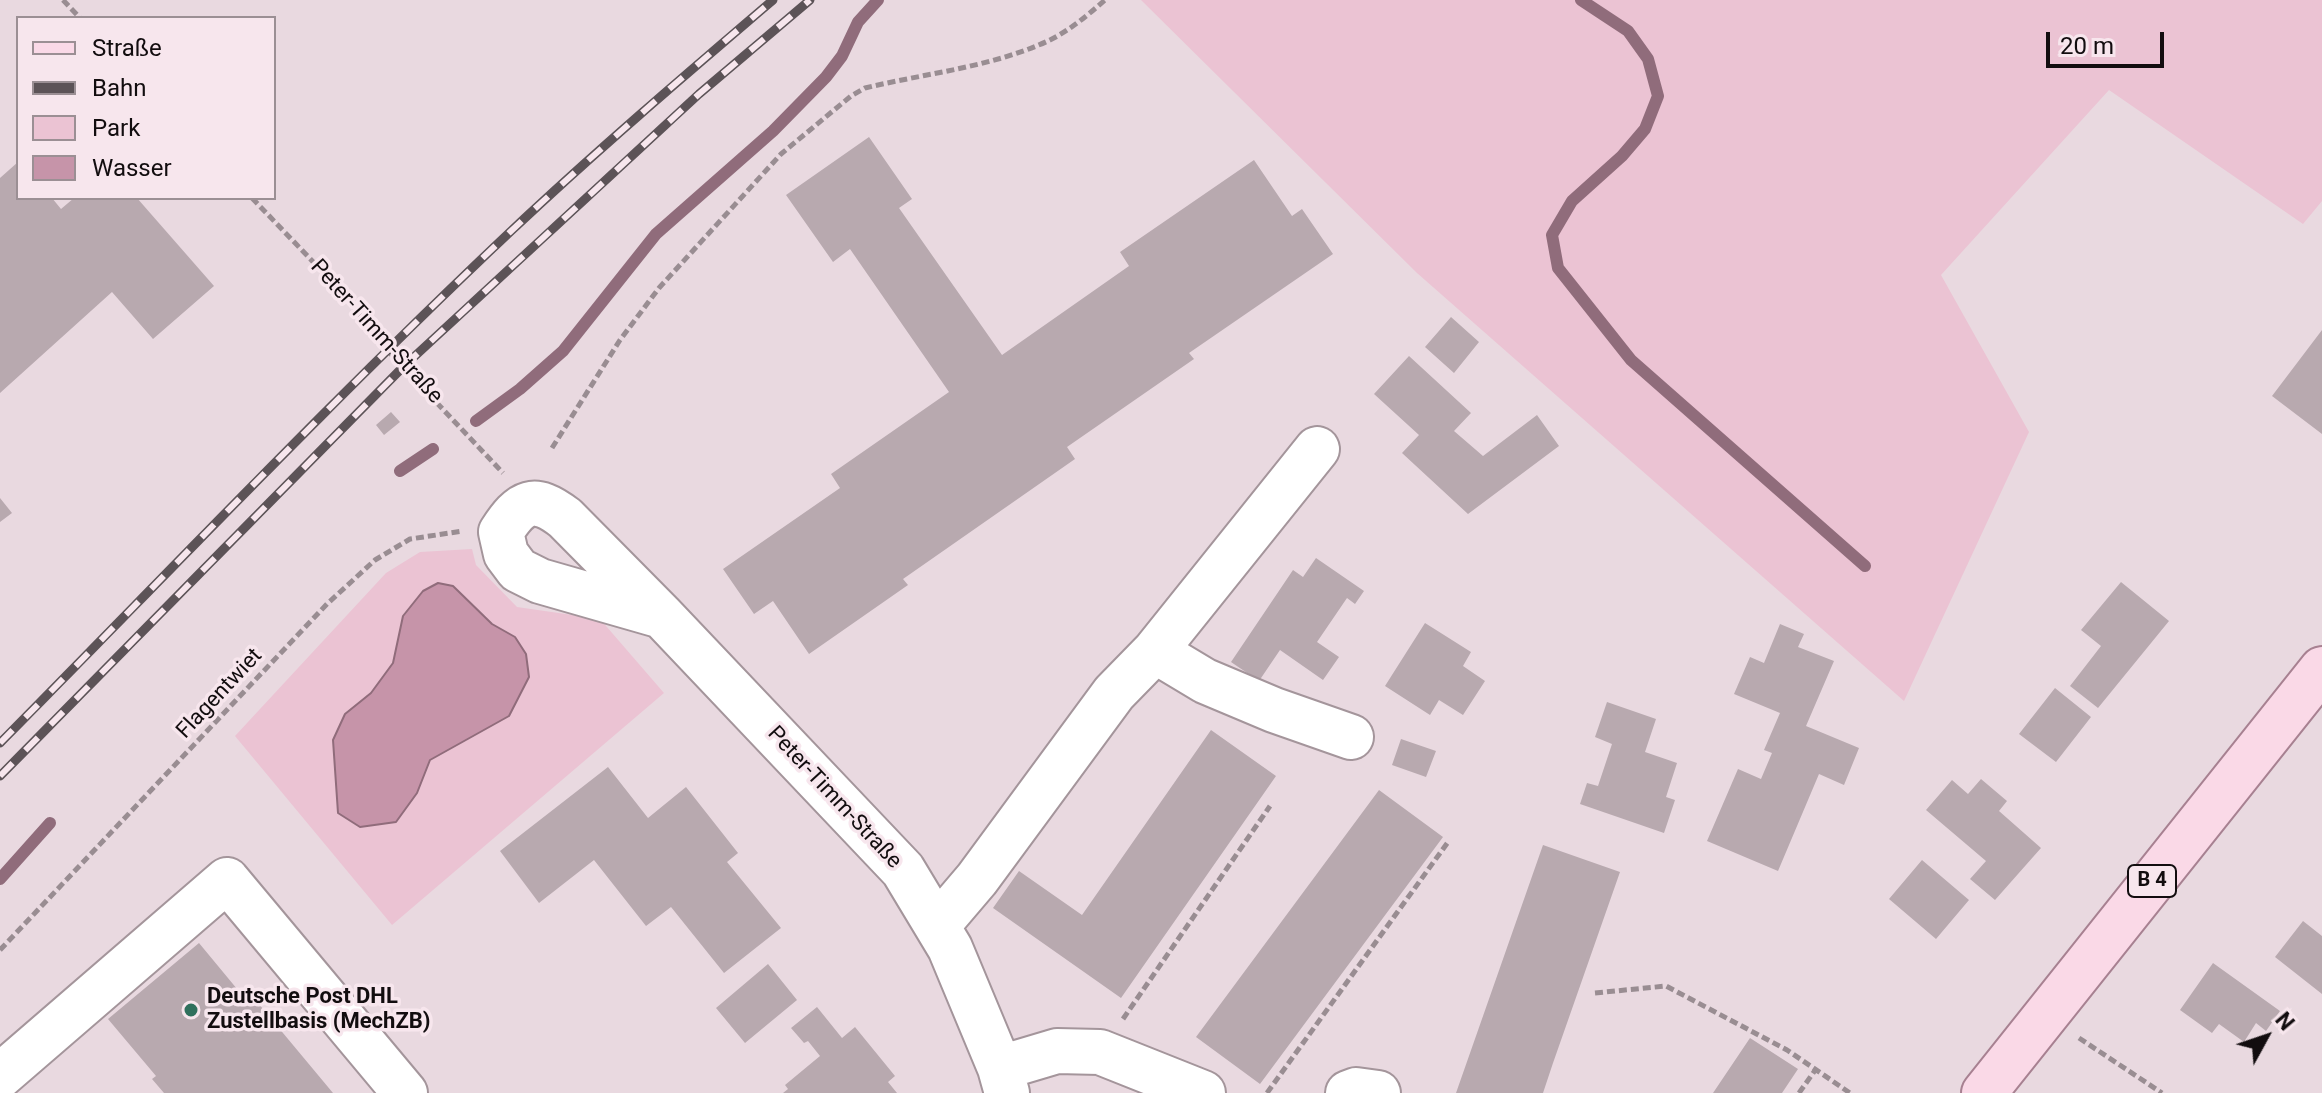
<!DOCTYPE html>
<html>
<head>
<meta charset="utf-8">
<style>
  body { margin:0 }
  #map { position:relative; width:2322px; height:1093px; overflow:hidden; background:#e9d9e0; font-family:Roboto,sans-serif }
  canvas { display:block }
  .legend { position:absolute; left:16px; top:16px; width:260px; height:184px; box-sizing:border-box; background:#f7e6ed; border:2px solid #9b8f94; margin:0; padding:10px 14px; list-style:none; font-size:24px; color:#120d0f }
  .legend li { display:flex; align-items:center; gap:16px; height:40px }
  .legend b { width:40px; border:2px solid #9b8f94 }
  .north { position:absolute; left:2226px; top:997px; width:80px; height:80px; -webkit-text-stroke:6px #f7e6ed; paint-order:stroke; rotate:50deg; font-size:22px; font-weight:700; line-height:32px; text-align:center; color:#120d0f }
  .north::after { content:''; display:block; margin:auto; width:28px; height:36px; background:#120d0f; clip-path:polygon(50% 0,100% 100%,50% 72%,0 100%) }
  .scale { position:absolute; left:2046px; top:32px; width:118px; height:36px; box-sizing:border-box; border:4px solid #120d0f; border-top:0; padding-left:10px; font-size:24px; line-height:28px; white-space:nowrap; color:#120d0f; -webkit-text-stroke:6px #f7e6ed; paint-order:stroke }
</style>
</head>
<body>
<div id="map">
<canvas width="2322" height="1093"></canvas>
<ul class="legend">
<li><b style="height:10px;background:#fad9e7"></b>Straße</li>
<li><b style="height:10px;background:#5c5357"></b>Bahn</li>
<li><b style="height:22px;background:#ebc3d3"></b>Park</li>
<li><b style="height:22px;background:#c694a9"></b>Wasser</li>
</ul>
<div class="north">N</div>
<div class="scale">20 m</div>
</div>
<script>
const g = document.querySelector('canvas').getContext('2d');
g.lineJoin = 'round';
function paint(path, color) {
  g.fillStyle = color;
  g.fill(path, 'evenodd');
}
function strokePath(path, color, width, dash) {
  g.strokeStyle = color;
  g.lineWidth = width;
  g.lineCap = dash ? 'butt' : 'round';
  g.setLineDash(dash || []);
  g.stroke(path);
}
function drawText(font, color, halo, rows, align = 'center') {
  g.font = font + ' Roboto,sans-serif';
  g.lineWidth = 7;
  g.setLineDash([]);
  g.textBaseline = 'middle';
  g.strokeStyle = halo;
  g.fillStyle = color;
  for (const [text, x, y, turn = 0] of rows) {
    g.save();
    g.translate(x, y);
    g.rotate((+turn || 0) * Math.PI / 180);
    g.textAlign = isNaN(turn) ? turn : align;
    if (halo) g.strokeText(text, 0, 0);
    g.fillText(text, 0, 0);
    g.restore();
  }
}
const green = new Path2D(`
  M1141,0H2322V201L2303,224L2109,90L1941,275L2029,432L1904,701L1417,273Z
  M472,549L476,565L517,607L600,619L664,693L392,925L235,736L386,573L420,552Z`);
const water = new Path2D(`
  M438,583L453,586L492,624L515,637L526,654L529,677L509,716L430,760L417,793L396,822L360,827L338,813L333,740L345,714L371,693L393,663L403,616L423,591Z`);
const stream = new Path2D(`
  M1581,0L1628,31L1648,59L1658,96L1645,129L1622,156L1572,201L1552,235L1558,268L1631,360L1865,566
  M476,421L520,389L563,351L656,234L773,131L826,77L842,56L858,22L878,0
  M400,471L433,449
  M0,879L50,823`);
const building = new Path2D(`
  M869,137L912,199L899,208L1002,355L1129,266L1120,252L1254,160L1292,216L1302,209L1333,254L1189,353L1194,359L1067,447L1075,459L903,579L908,585L809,654L773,601L754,614L723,569L840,488L831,474L949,392L850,249L833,262L786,195Z
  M18,162V198H52L61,209L74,198H137L214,286L153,339L112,292L0,393V178Z
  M1451,317L1479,342L1454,373L1425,347Z
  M2322,330V434L2272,396Z
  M1409,356L1471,413L1454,431L1483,456L1537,415L1559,446L1468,514L1402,453L1419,435L1374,394Z
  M391,412L400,422L384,435L376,425Z
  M0,498L12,513L0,522Z
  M1316,558L1364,591L1355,604L1347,598L1317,642L1339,657L1323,680L1280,650L1259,681L1231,662L1293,570L1303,577Z
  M2121,582L2169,621L2098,708L2070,686L2101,646L2081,630Z
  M1425,623L1471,652L1463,666L1485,681L1463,715L1439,700L1430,715L1385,686Z
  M1780,624L1804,634L1798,647L1834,661L1806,726L1859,748L1844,785L1819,774L1778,871L1707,841L1738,769L1761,779L1772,753L1764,750L1780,713L1734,694L1750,657L1764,663Z
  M2055,688L2091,717L2056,762L2019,734Z
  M1607,702L1656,719L1645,752L1677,763L1666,797L1675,800L1664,833L1580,804L1587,783L1598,786L1612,744L1595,737Z
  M1211,730L1276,776L1121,998L993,908L1019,871L1082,915Z
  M1401,739L1436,751L1426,777L1392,765Z
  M608,767L648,818L686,787L738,853L727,862L781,928L724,973L671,907L646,926L594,860L539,903L500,851Z
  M1981,779L2007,801L1999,811L2041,848L1995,900L1970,879L1986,861L1926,810L1952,780L1968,794Z
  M1379,790L1443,837L1260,1084L1196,1037Z
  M1543,845L1620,872L1553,1063L1543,1093H1456Z
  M1922,860L1969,900L1936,939L1889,899Z
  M2303,921L2322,936V994L2275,957Z
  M199,943L247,1001L253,997L333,1093H164L152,1079L156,1076L108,1019Z
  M2213,963L2280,1011L2266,1031L2256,1023L2244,1042L2219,1024L2212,1033L2180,1010Z
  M768,964L797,1000L745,1043L716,1008Z
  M817,1007L842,1038L855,1027L895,1076L888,1082L897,1093H783L788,1089L785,1085L820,1056L808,1041L804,1043L791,1028Z
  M1750,1038L1798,1069L1782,1093H1713Z`);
const path = new Path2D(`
  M63,0L80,18
  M252,198L342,292L387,350L503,473
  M552,448L620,340L659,288L781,154L851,96L865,88C927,73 993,67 1050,40C1070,30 1088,15 1105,0
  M0,950L327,604L375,560L410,539L463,531
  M1595,993L1666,986L1787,1050L1850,1093
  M1123,1019L1270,806
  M2079,1038L2162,1093
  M1267,1093L1448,842
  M1799,1093L1816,1069`);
const minor = new Path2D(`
  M662,616L540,581L518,570L506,554L501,532C521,501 534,494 565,518L662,616L903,870L950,948L1000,1068L1007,1093
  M1155,651L1205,681L1274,710L1351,737
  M937,926L977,879L1114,693L1155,651L1317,449
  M1000,1068L1057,1051L1100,1052L1203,1093
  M0,1076L227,880L405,1093
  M1348,1093L1356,1090L1378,1093`);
const major = new Path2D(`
  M1984,1093L2322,669`);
const rail = new Path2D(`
  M0,743C169,572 335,397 510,232C595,152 684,76 773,0
  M0,776L403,367L699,94L810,0`);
const markers = [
  [191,1010,8,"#30705d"]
];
const shields = [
  [2152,881,48]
];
const shieldNames = [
  ["B 4",2152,881]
];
const streetNames = [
  ["Peter-Timm-Straße",376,332,48],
  ["Flagentwiet",220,694,-47],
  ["Peter-Timm-Straße",834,798,47]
];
const poiNames = [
  ["Deutsche Post DHL",207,997],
  ["Zustellbasis (MechZB)",207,1022]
];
paint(green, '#ebc3d3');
paint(water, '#c694a9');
strokePath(water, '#906c7b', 2);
strokePath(stream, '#906c7b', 12);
paint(building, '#b8a9af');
strokePath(minor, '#a4959b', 48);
strokePath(major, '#a78191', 48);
strokePath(path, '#998d92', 5, [8, 4]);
strokePath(minor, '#fff', 44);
strokePath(major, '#fad9e7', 44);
strokePath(rail, '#5c5357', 9);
strokePath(rail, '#f7e6ed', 6, [18]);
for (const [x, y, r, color] of markers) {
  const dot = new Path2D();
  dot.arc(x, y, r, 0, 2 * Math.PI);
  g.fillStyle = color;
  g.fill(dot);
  strokePath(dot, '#f7e6ed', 3);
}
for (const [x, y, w] of shields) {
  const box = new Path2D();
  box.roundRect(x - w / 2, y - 16, w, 32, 6);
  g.fillStyle = '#f7e6ed';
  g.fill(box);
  strokePath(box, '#120d0f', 2);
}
drawText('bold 20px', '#120d0f', null, shieldNames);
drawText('22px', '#120d0f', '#f7e6ed', streetNames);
drawText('bold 22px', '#120d0f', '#f7e6ed', poiNames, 'left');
</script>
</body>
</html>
